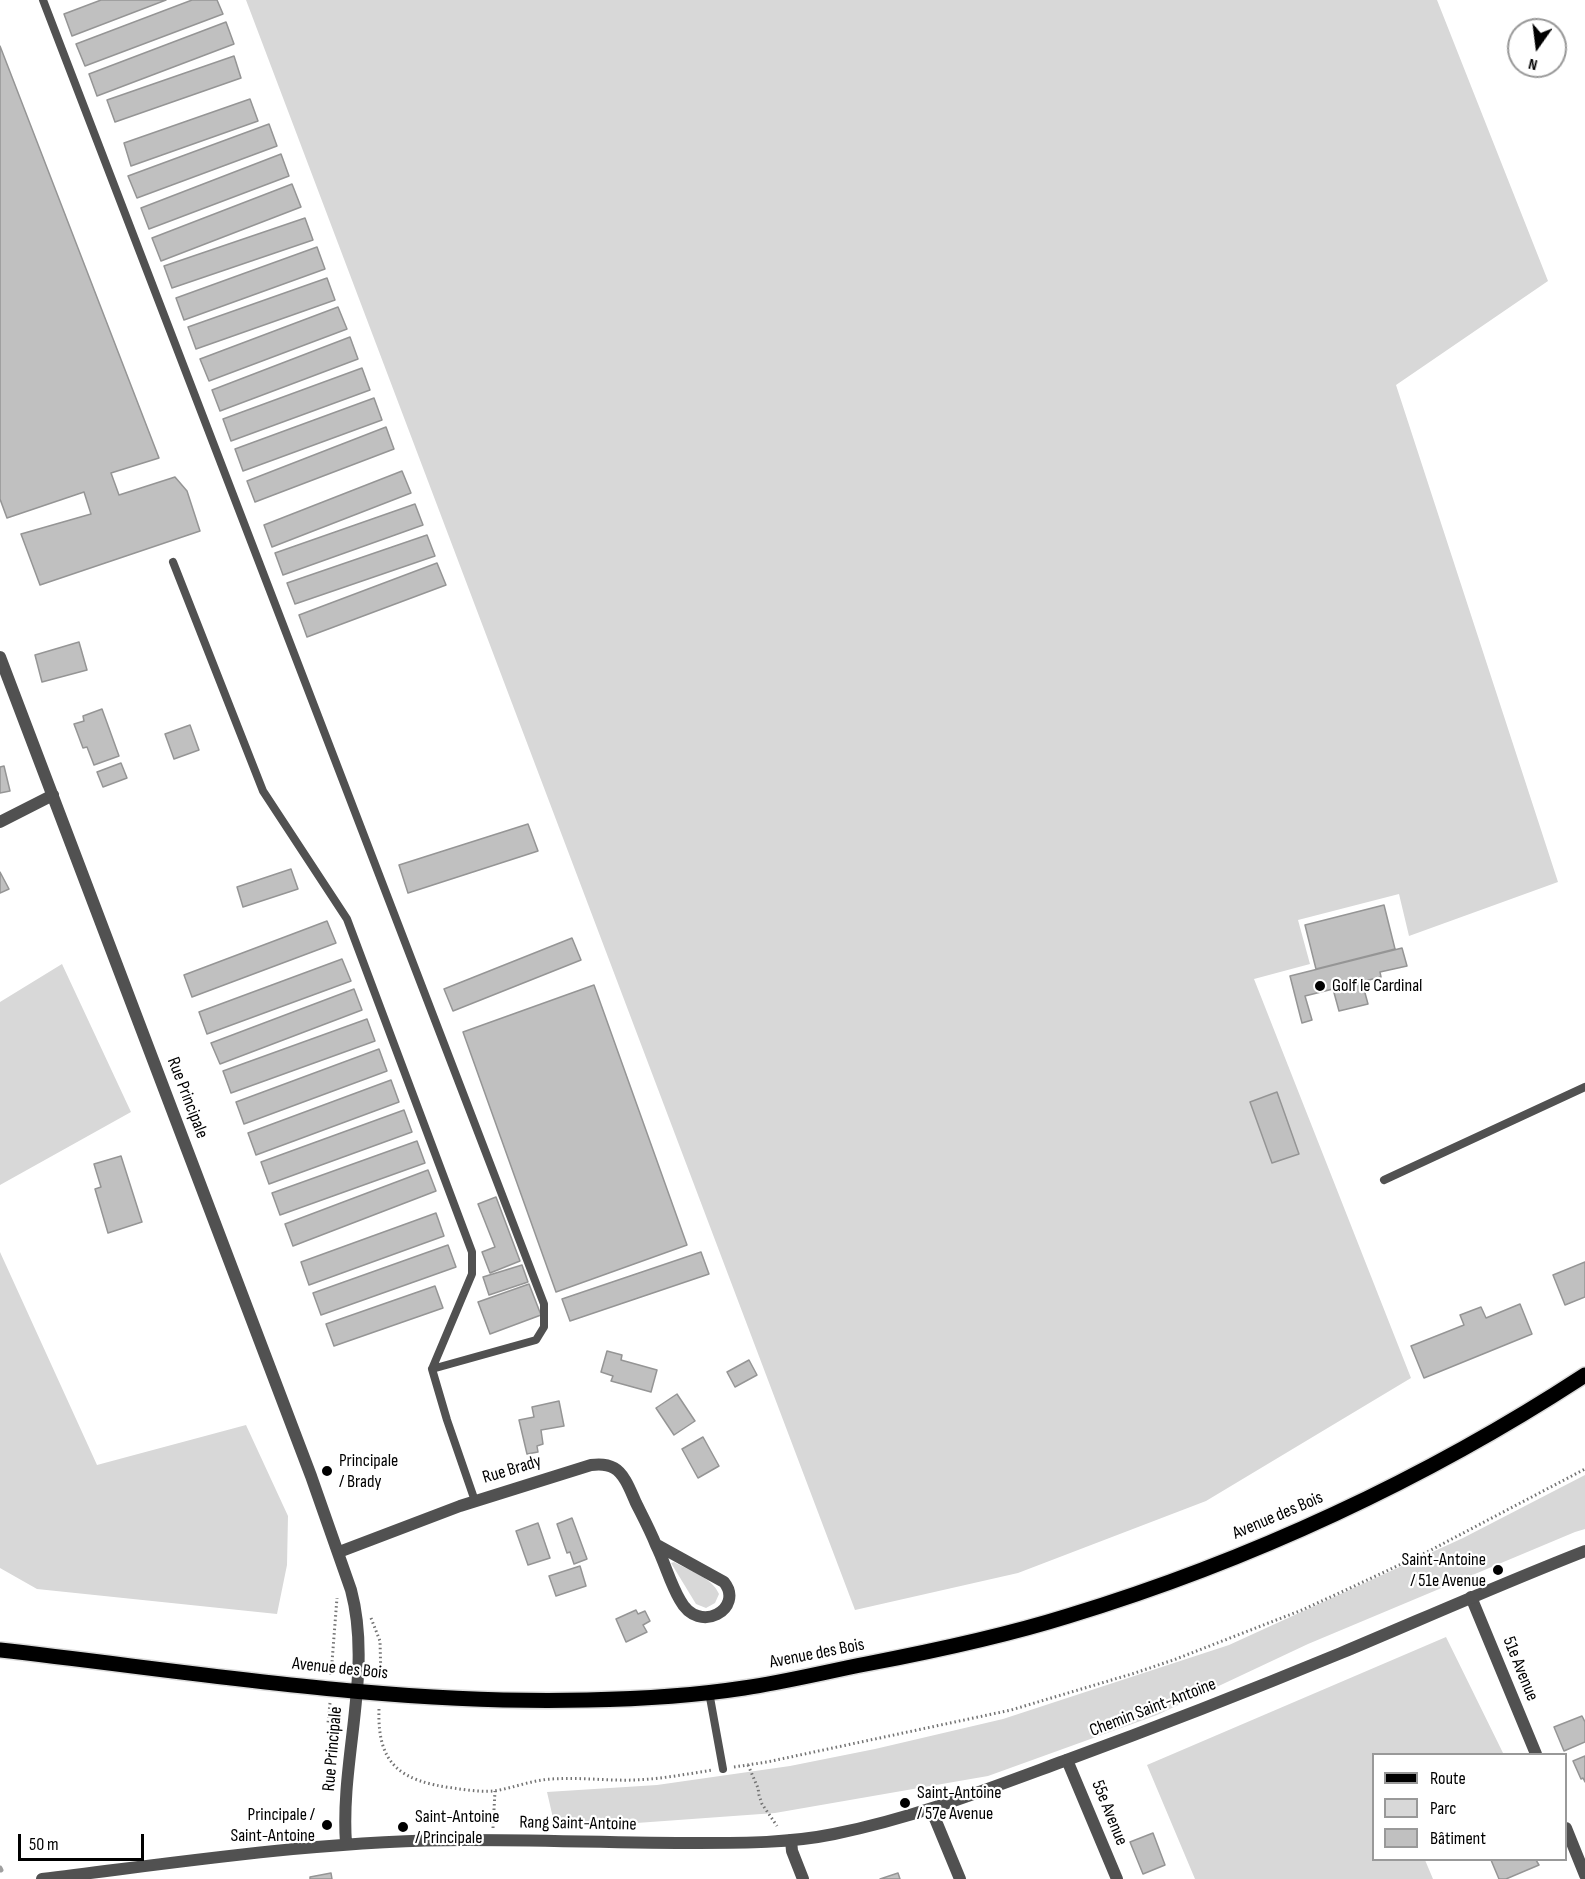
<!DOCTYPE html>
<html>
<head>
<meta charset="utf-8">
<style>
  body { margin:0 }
  #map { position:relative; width:1585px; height:1879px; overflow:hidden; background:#fff; font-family:"Sofia Sans Condensed",sans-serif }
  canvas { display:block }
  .legend { position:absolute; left:1372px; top:1753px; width:195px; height:108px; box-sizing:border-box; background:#fff; border:2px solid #999; margin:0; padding:8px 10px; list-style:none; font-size:18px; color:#000 }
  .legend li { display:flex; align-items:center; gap:12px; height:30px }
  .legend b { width:30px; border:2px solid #999 }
  .north { position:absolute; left:1507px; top:18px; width:60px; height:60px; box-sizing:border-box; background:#fff; border:2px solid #999; border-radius:50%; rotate:194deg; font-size:16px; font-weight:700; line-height:24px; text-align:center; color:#000 }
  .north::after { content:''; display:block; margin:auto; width:21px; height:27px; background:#000; clip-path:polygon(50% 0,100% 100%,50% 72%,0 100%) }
  .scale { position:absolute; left:18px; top:1834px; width:126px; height:27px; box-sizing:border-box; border:3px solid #000; border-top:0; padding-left:8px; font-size:18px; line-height:21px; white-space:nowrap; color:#000; -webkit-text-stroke:4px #fff; paint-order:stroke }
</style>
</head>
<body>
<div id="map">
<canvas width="1585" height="1879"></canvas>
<ul class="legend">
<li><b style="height:8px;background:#000"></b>Route</li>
<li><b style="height:16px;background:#d8d8d8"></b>Parc</li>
<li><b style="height:16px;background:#c0c0c0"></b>Bâtiment</li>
</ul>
<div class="north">N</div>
<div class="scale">50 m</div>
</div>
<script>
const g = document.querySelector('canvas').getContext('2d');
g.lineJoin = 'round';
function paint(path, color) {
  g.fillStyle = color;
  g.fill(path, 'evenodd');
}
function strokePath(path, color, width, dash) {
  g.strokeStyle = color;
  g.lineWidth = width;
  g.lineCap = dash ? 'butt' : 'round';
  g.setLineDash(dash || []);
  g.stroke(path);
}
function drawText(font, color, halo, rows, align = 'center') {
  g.font = font + ' "Sofia Sans Condensed",sans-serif';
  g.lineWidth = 4.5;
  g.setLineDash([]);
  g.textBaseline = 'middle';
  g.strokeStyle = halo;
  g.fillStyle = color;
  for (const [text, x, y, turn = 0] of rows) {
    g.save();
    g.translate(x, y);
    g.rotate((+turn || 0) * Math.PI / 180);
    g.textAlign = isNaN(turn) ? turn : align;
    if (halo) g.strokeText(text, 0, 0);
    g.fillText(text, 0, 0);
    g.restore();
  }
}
const green = new Path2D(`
  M246,0H1437L1548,281L1396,385L1558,882L1409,936L1399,894L1298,920L1310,964L1254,979L1411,1378L1206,1501L1018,1573L855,1610Z
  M62,964L131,1112L0,1185V1002Z
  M0,1252L97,1465L246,1425L288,1516L287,1565L277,1614L37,1589L0,1568Z
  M1585,1475V1529L1575,1532L1308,1644L1157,1715L988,1776L775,1813L595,1826L553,1818L547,1792L657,1785L790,1766L875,1749L1003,1719L1229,1645L1463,1538Z
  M674,1562C688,1570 712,1577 719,1594L715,1603L706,1608L696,1604L671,1563Z
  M1446,1637L1503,1753L1499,1754H1374V1860H1425L1433,1879H1195L1147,1765Z`);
const stream = new Path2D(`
  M0,1868L1,1870`);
const building = new Path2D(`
  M101,0H166L72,36L64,14Z
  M192,0H217L223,14L85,66L76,44Z
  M226,22L234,44L97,96L89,74Z
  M0,46L159,458L111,473L119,495L175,477L187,491L200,531L40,585L21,534L91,514L84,492L7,518L0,499Z
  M234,56L241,78L115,122L107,100Z
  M250,99L258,121L131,166L124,143Z
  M269,124L277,146L137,198L128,176Z
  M281,154L289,176L149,229L141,208Z
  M292,184L301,207L161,261L152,238Z
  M305,218L313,240L172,288L164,266Z
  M317,247L325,269L184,320L176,298Z
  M327,278L335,300L196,349L188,327Z
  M338,307L347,329L209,381L200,359Z
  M350,337L358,359L220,411L212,390Z
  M362,368L370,390L231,441L223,419Z
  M374,398L382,420L243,471L235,449Z
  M386,427L394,449L255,502L247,481Z
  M402,471L411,493L272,547L264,525Z
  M415,504L423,525L283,575L275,553Z
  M427,535L435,556L295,604L287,583Z
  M437,563L446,585L307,637L299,615Z
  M79,642L87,670L42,682L35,655Z
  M102,709L119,756L94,765L87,747L83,748L74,724L84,721L83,716Z
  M190,725L199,750L174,759L165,734Z
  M121,763L127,778L103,787L97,772Z
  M4,766L10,791L0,793V767Z
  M528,824L538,851L408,893L399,865Z
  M291,869L298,889L243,907L237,887Z
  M0,872L9,889L0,893Z
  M1384,905L1395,949L1316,969L1305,925Z
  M327,921L336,943L192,997L184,975Z
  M572,938L581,960L453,1011L444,989Z
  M1402,948L1407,966L1380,972L1381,977L1305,996L1312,1020L1302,1023L1290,976Z
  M342,959L351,981L207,1034L199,1012Z
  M1362,982L1368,1004L1339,1011L1333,989Z
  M594,985L687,1245L556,1292L463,1032Z
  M354,989L362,1010L220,1064L211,1043Z
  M367,1019L375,1041L231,1093L223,1071Z
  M379,1049L387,1071L244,1124L236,1102Z
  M391,1080L399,1102L256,1155L248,1133Z
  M1277,1092L1299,1154L1272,1163L1250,1102Z
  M404,1110L412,1132L269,1184L261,1162Z
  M417,1141L425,1163L280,1215L272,1193Z
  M121,1156L142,1222L108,1233L95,1189L101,1187L94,1164Z
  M428,1170L436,1191L293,1246L285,1224Z
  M496,1197L520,1261L490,1273L482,1252L495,1247L478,1204Z
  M436,1213L444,1236L309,1285L301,1262Z
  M448,1245L456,1267L321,1315L313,1293Z
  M701,1252L709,1274L570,1321L562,1299Z
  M1585,1262V1297L1565,1305L1553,1275Z
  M522,1265L528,1282L489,1295L483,1277Z
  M529,1284L541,1315L490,1334L478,1302Z
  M435,1286L443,1308L334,1346L326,1324Z
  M1520,1304L1532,1334L1424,1378L1411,1346L1464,1325L1460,1315L1481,1307L1486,1318Z
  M607,1351L622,1355L621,1360L657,1370L651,1392L611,1381L613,1376L601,1372Z
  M749,1360L757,1375L735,1387L727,1372Z
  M677,1394L695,1421L674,1435L656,1408Z
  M559,1401L564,1426L541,1430L543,1444L537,1446L538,1452L527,1454L519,1420L534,1417L532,1407Z
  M703,1437L719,1466L698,1478L682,1449Z
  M572,1518L587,1559L574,1564L570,1552L567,1553L557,1524Z
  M538,1523L550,1558L528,1565L516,1531Z
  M580,1566L586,1586L556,1596L549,1576Z
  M636,1610L638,1614L645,1611L650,1621L643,1625L647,1632L626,1642L616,1619Z
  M1582,1716L1585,1722V1742L1564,1751L1554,1727Z
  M1585,1756V1782L1583,1778L1581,1779L1573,1761Z
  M1153,1833L1165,1865L1143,1874L1130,1842Z
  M1491,1860H1536L1539,1865L1506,1879H1499Z
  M331,1873L332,1879H310V1877Z
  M898,1873L900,1879H880Z`);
const path = new Path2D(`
  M371,1618L380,1641L381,1679
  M331,1675L337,1598
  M330,1703L328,1723L341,1722
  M379,1709C377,1765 401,1781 453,1788C466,1790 480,1792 494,1791C513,1788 532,1780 552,1779C580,1777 607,1781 635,1780C661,1779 687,1774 713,1770
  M748,1765L758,1788L759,1795L762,1804L777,1826
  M734,1767L767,1762L1011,1710L1135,1673L1176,1659L1302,1610L1348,1589L1429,1551L1585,1469
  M493,1828L495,1791`);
const service = new Path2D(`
  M43,0L544,1304V1327L536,1340L432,1369
  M173,562L263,791L347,919L472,1252V1274L432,1369L447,1420L475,1501
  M1384,1180L1585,1087
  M709,1692L723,1769`);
const minor = new Path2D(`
  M0,822L53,795
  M339,1552L460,1506L591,1465C598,1464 607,1464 614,1468C625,1474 631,1492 636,1503C643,1517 650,1530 656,1545C665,1563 670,1583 680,1600C699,1636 745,1608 724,1582L657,1545
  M1471,1597L1536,1754
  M1067,1760L1117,1879
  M931,1809L960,1879
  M1566,1828L1585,1875
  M791,1840L792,1851L803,1879`);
const tertiary = new Path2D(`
  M0,657L311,1476L351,1590C373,1672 340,1760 346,1843
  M42,1879C183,1862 324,1840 466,1840C543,1840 621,1843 699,1843C744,1843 790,1843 834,1834C914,1818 988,1789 1064,1761C1157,1727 1249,1691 1341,1653C1422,1619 1503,1583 1585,1551`);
const primary = new Path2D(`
  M0,1650C195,1672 390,1705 587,1700C639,1699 692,1696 744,1688C785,1682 825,1672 866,1664C934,1651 1001,1637 1068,1616C1249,1561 1426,1479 1585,1375`);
const markers = [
  [1320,986,6,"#000"],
  [327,1471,6,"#000"],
  [1498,1570,6,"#000"],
  [905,1803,6,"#000"],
  [327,1825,6,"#000"],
  [403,1827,6,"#000"]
];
const poiNames = [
  ["Golf le Cardinal",1332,986],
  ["Principale",339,1461],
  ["/ Brady",339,1482],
  ["Saint-Antoine",1486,1560,"right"],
  ["/ 51e Avenue",1486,1581,"right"],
  ["Saint-Antoine",917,1793],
  ["/ 57e Avenue",917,1814],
  ["Principale /",315,1815,"right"],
  ["Saint-Antoine",315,1836,"right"],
  ["Saint-Antoine",415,1817],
  ["/ Principale",415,1838]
];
const streetNames = [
  ["Rue Principale",187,1098,69],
  ["Rue Brady",512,1470,-17],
  ["Avenue des Bois",1278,1516,-23],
  ["Avenue des Bois",817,1654,-11],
  ["Avenue des Bois",340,1669,6],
  ["51e Avenue",1520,1669,68],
  ["Chemin Saint-Antoine",1153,1708,-21],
  ["Rue Principale",333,1749,-85],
  ["55e Avenue",1109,1813,68],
  ["Rang Saint-Antoine",578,1824,1]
];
paint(green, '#d8d8d8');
strokePath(stream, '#9f9f9f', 5);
paint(building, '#c0c0c0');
strokePath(building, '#959595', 1.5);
strokePath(primary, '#dbdbdb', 18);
strokePath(path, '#737373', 3, [1.5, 3]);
strokePath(service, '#515151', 8);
strokePath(minor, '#515151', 12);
strokePath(tertiary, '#515151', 12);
strokePath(primary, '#000', 15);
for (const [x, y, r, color] of markers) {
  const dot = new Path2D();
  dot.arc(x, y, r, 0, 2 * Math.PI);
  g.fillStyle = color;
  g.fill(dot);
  strokePath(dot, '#fff', 2);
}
drawText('18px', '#000', '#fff', poiNames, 'left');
drawText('18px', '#000', '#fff', streetNames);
</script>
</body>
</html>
